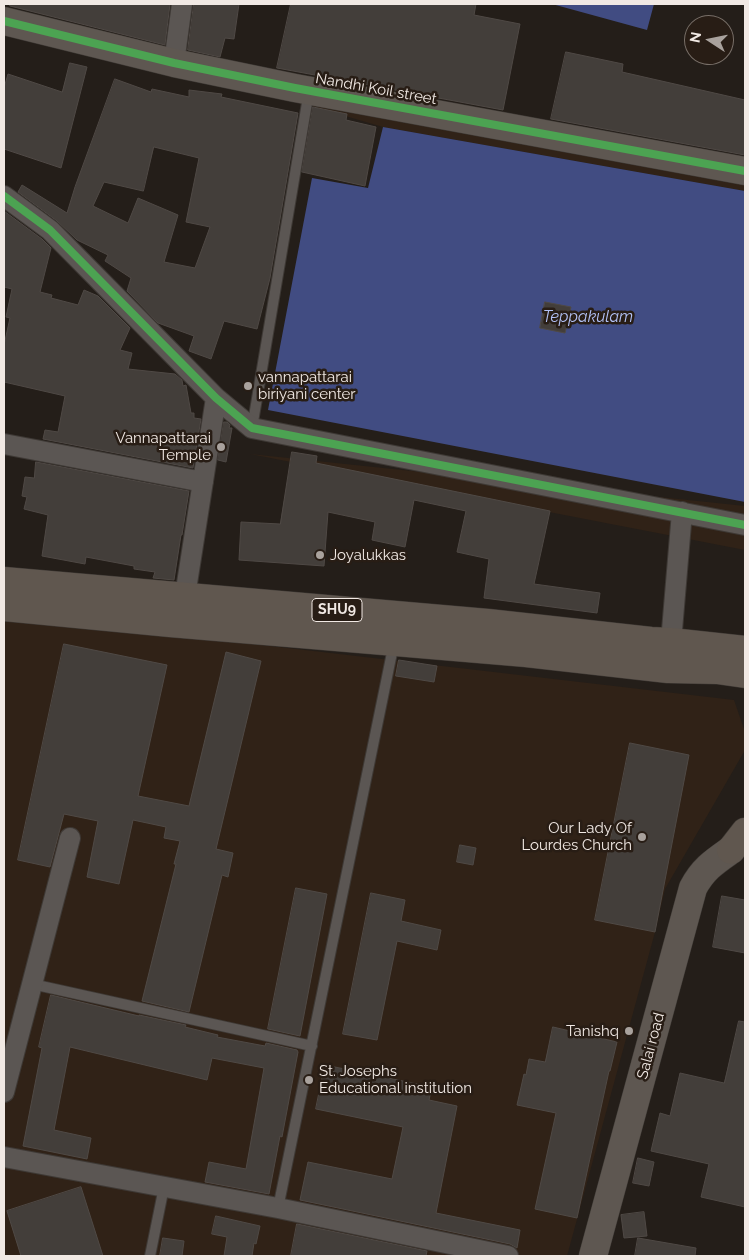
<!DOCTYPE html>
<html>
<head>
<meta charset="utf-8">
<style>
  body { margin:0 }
  #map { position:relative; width:749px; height:1260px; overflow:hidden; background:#241e19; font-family:Raleway,sans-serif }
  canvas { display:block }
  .frame { position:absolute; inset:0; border:5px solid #f1e9e4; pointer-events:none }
  .north { position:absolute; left:684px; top:15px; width:50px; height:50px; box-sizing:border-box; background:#281d15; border:1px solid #786f68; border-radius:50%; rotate:281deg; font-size:14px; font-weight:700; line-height:20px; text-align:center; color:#f1e9e4 }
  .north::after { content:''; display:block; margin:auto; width:18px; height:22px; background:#a9a29d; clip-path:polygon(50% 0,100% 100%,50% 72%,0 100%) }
</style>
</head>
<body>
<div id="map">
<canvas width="749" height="1260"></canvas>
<div class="frame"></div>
<div class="north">N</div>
</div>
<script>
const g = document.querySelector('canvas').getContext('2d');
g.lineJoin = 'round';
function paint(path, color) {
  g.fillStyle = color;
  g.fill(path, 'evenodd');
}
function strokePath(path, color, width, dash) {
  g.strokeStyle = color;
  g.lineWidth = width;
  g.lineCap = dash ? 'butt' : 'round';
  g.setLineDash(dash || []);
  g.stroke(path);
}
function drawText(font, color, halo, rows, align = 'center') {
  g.font = font + ' Raleway,sans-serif';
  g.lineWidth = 5;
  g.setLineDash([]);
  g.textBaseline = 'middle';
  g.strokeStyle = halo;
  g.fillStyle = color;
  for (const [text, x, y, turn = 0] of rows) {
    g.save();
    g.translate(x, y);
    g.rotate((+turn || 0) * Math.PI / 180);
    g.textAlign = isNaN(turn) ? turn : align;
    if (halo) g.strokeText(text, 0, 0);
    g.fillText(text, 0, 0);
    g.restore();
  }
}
const built = new Path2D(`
  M317,79L745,161V191L383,127L311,106Z
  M250,454L745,506V550Z
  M4,615L734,700L745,732V750L665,889L655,932L567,1256H4Z`);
const water = new Path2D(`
  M552,4H654L647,30Z
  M383,127L745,191V502L268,410L312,178L368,188Z`);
const building = new Path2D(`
  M10,4H170L165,45L10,6Z
  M194,4H239L234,39L225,38L220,57L188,50Z
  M291,4H476L474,15L520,24L503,110L277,68Z
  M566,52L623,64L622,72L745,100V155L551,119Z
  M70,63L87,67L61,168L4,149V88L8,74L62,92Z
  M115,79L151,92L152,89L189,97V90L222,94L221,97L298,113L270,278L257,329L224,321L211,359L189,351L194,336L158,323L127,291L131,278L105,261L108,255L77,240L57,221L18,192L22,185L67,213L75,187ZM154,147L199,158L186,222L210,227L195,268L164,262L178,215L138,198L128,223L93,206L104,182L143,191Z
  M313,107L347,114L346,120L376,127L365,186L302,172Z
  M4,211L42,239L51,248L40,292L52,295L51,298L78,305L84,290L98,296L130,328L120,350L132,353L128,369L175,374L182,380L183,386L186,385L191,413H194V418L201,419L193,468L43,439L45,430L58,432L65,396L4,382V345L10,318L6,317L12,289L4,287Z
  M545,302L571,307L565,333L540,328Z
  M224,422H227L230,425L229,428H232L226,462L218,460Z
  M292,452L317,456L316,463L550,511L534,584L600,593L597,613L484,598L489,559L457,552L466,511L414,500L405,547L372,540L375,522L328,512L324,566L239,560L241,522L280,524Z
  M36,462L189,491L182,535H181L174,580L153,578L155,572L134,569V566L86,557L85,564L42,556L48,515L24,509L27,497L22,496L25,477L34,478Z
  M64,644L167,665L138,796L189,806L226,652L261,661L216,849L233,853L228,877L222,875L189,1012L142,1001L176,864H174L180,841L164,838L166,827L133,820L119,884L87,877L98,821L64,814L50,867L18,860Z
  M399,660L437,666L434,682L396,676Z
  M630,743L689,755L655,932L595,920Z
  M460,845L476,848L473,865L457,862Z
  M296,888L327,894L300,1036L268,1029Z
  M371,893L405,900L401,921L441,930L437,950L397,941L377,1040L343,1034Z
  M722,896L745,900V953L713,947Z
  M51,995L139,1016V1015L186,1025L185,1027L218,1035L217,1037L265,1046L266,1043L297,1050L298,1052L282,1137L280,1136L269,1194L205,1182L209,1162L246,1169L264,1068L212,1058L207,1080L70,1047L54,1130L91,1138L87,1159L23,1146L42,1048L39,1047Z
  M739,1021L745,1022V1207L701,1197L709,1164L651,1151L660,1113L670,1116L680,1073L724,1083Z
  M553,1027L617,1042L610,1071H609L577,1218L535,1209L556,1113L517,1105L524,1074L526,1075L529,1059L545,1062Z
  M325,1065L432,1087L429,1100L457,1106L436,1213L520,1230L517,1248L510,1244L300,1200L308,1162L392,1179L403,1127L316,1109Z
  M638,1158L654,1162L649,1186L633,1183Z
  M81,1187L103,1256H21L7,1211Z
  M644,1212L647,1236L624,1238L621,1215Z
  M216,1216L260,1226L256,1244L254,1243L252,1256H224L227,1237L212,1234Z
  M297,1224L427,1251L426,1256H291Z
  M163,1238L184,1241L182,1256H160Z
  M638,1238L696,1248L695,1256H635Z`);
const lane = new Path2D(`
  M252,428L309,91
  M32,984L312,1046
  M278,1208L394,643
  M150,1256L164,1187`);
const street = new Path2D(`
  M174,63L182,4
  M4,196L50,230L216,398L252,428L745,525
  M4,444L203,482
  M185,596L216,398
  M671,642L682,512
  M4,1092L70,838
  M4,1157L278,1208L508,1256`);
const secondary = new Path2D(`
  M4,21L174,63L295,88L745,171
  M593,1256L693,888C703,869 714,862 731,850`);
const primary = new Path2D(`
  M4,581L488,623L651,641L671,642L745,650
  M4,607L170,623L526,653L668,669L717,670L745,674
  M731,850L745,832`);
const cycleway = new Path2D(`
  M4,21L174,63L295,88L745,171
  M4,196L50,230L216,398L252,428L745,525`);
const markers = [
  [248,386,5,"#a9a29d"],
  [221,447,5,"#a9a29d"],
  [320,555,5,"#a9a29d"],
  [642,837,5,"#a9a29d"],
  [629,1031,5,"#a9a29d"],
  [309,1080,5,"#a9a29d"]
];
const shields = [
  [337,610,50]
];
const shieldNames = [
  ["SHU9",337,610]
];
const streetNames = [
  ["Nandhi Koil street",376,89,10],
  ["Salai road",651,1046,-75]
];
const poiNames = [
  ["vannapattarai",258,377],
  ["biriyani center",258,394],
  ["Vannapattarai",211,438,"right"],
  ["Temple",211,455,"right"],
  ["Joyalukkas",330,555],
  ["Our Lady Of",632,828,"right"],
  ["Lourdes Church",632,845,"right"],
  ["Tanishq",619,1031,"right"],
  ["St. Josephs",319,1071],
  ["Educational institution",319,1088]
];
const waterNames = [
  ["Teppakulam",588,317]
];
paint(built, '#302217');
paint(water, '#414c82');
paint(building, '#433e3a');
strokePath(building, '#4f4945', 1);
strokePath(lane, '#3e3935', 12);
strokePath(street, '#3e3935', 22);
strokePath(secondary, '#3e3935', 29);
strokePath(primary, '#3e3935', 29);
strokePath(lane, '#5b5653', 10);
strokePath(street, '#5b5653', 20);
strokePath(secondary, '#5e5751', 28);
strokePath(primary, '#60574f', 28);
strokePath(cycleway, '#4ca352', 8);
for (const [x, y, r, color] of markers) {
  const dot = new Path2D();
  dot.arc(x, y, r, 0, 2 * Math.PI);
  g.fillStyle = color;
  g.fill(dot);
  strokePath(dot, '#281d15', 2);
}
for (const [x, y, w] of shields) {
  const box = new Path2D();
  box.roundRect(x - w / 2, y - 11.5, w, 23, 4);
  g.fillStyle = '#281d15';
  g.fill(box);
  strokePath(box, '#f1e9e4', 1);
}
drawText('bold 14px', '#f1e9e4', null, shieldNames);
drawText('15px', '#f1e9e4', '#281d15', streetNames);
drawText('15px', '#f1e9e4', '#281d15', poiNames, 'left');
drawText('italic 16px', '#b3c2f7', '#281d15', waterNames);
</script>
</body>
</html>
